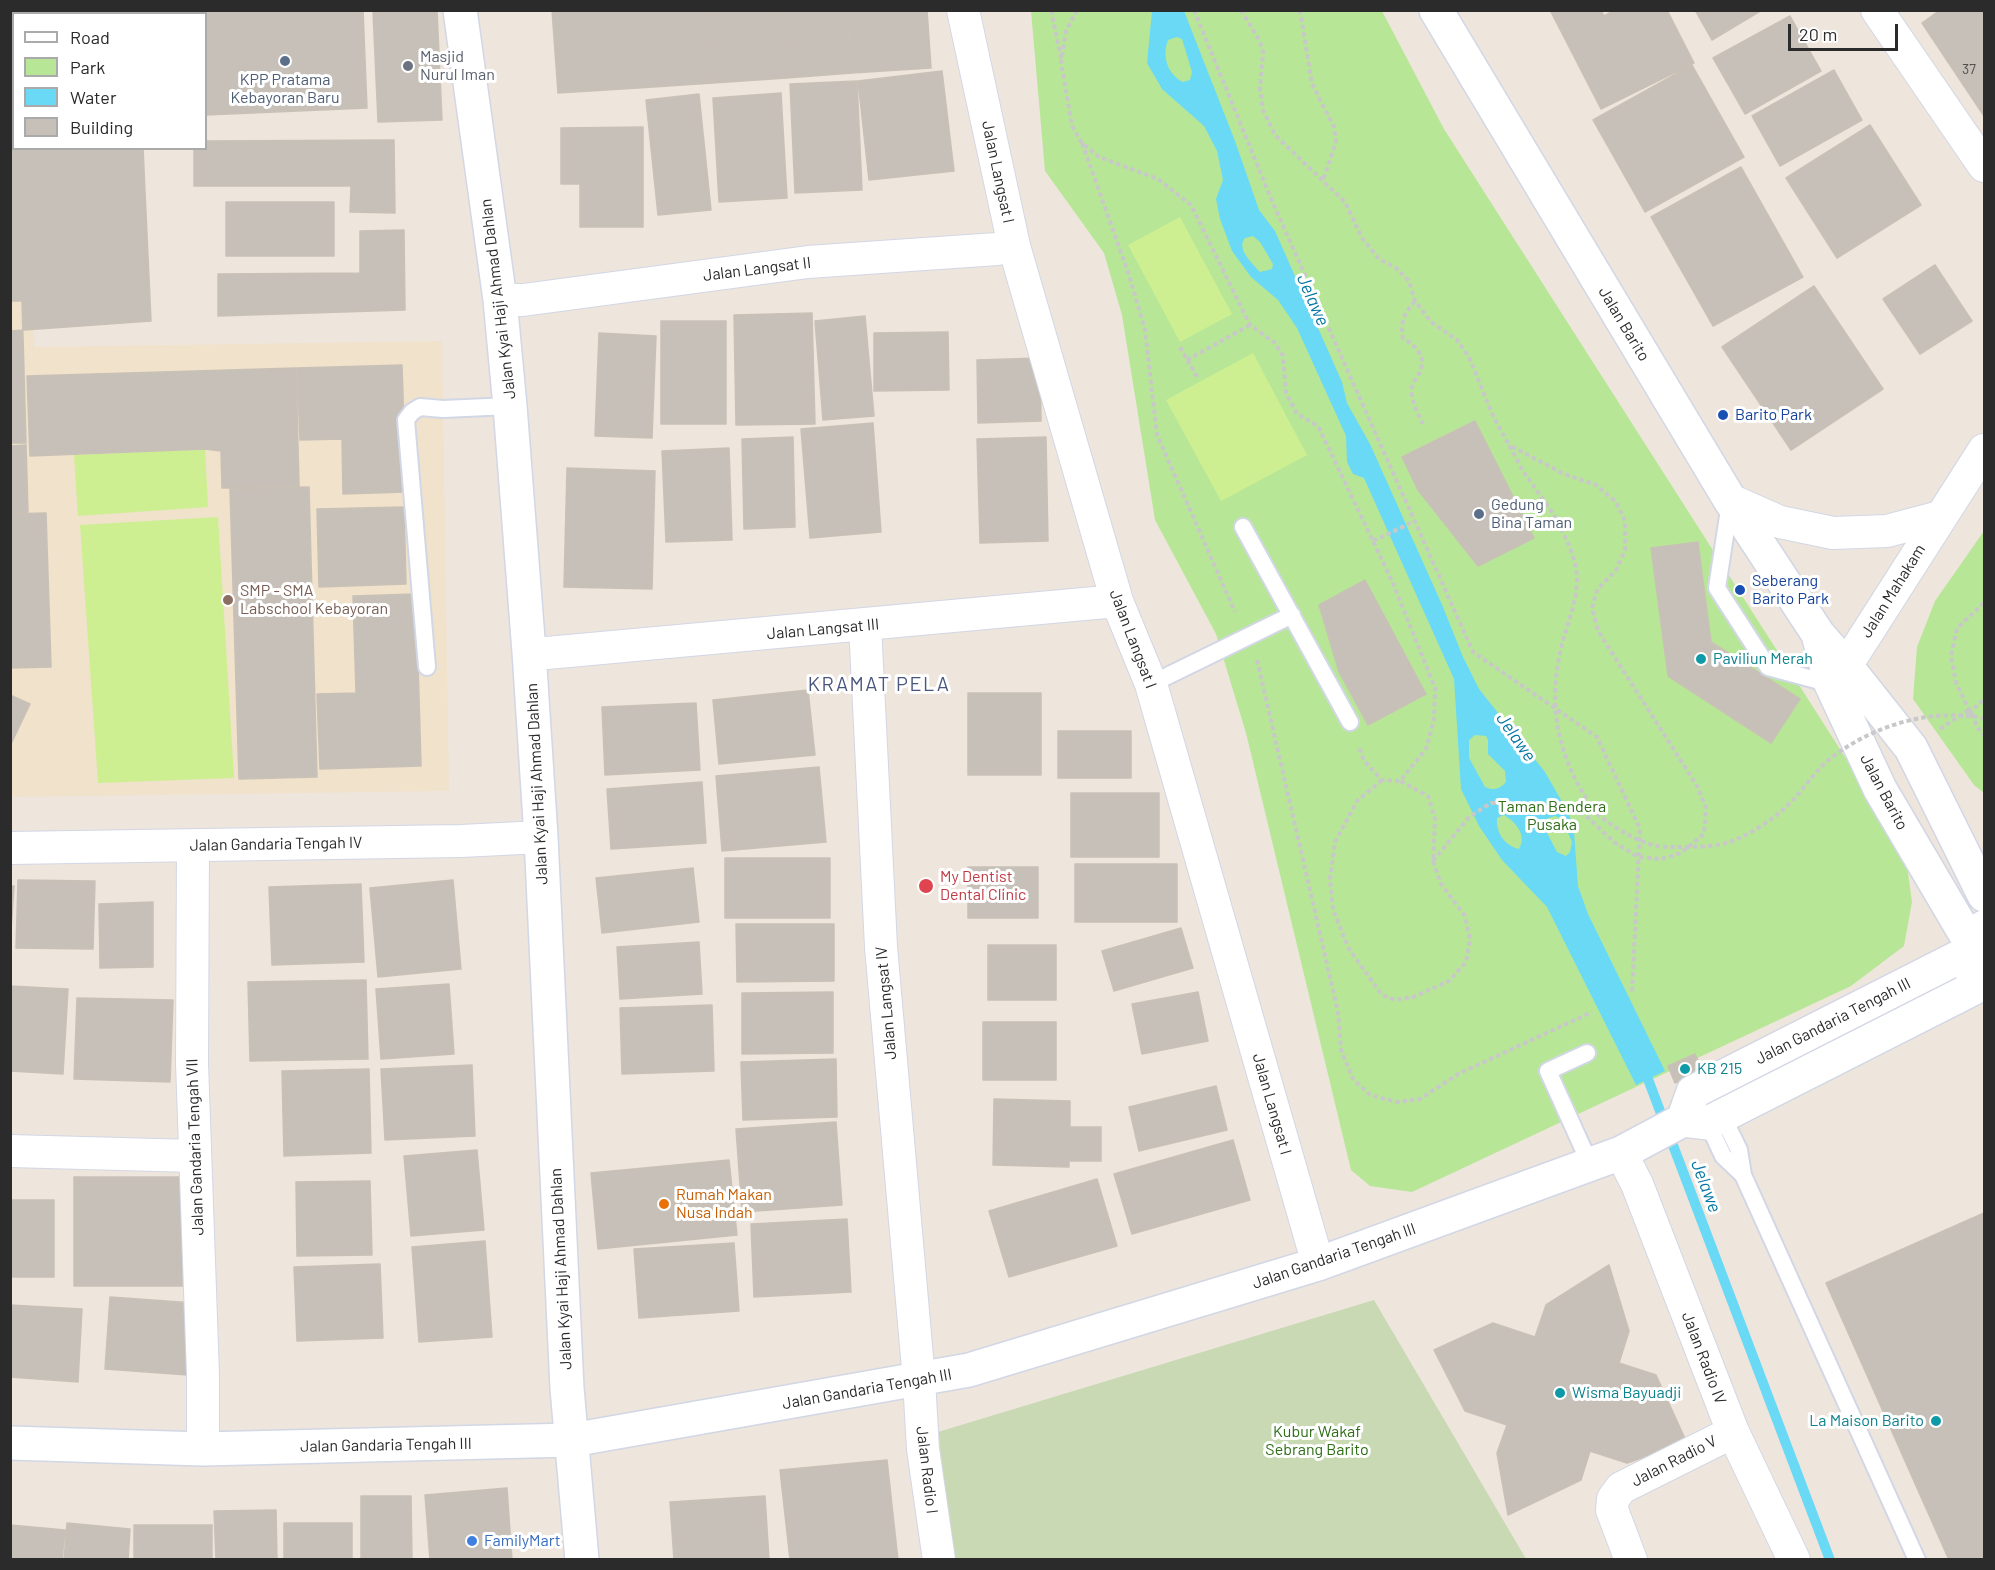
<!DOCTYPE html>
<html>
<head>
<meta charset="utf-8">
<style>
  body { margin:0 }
  #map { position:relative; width:1995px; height:1570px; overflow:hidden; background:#eee5dd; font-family:Barlow,sans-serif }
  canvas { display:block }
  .frame { position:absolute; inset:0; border:12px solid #2b2b2b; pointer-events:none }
  .legend { position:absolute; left:12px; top:12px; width:195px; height:138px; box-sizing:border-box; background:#fff; border:2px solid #aaa; margin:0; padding:8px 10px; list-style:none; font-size:18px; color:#2b2b2b }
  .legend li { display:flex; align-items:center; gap:12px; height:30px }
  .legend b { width:30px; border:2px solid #aaa }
  .scale { position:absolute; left:1788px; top:24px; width:110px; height:27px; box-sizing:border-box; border:3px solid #2b2b2b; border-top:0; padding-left:8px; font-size:18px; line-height:21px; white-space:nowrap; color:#2b2b2b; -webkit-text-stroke:4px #fff; paint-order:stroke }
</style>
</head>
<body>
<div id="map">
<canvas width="1995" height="1570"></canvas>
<div class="frame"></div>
<ul class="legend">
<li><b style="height:8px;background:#fff"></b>Road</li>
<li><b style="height:16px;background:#b7e796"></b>Park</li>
<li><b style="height:16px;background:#6ad9f5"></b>Water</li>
<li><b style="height:16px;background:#c6c0b8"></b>Building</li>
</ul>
<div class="scale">20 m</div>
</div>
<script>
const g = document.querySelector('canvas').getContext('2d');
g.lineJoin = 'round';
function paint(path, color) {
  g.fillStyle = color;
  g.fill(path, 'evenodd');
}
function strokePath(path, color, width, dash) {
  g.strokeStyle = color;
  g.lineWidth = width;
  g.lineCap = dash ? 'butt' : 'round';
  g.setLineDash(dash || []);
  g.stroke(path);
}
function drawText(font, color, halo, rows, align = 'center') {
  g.font = font + ' Barlow,sans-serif';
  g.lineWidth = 6;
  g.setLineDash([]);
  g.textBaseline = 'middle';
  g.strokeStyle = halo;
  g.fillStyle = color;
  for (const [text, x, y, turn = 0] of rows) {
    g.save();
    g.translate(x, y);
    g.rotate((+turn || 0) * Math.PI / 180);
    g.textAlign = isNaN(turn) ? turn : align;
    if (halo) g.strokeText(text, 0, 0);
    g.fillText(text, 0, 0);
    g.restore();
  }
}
const education = new Path2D(`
  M10,297H33L34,347L442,341L449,791L11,797Z`);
const green = new Path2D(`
  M1031,11H1382L1444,129L1905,851L1912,902L1904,946L1851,986L1412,1192L1370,1186L1351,1170L1246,733L1216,634L1155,520L1122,315L1104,253L1045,171Z
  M1984,531V793L1974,785L1913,699L1917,647L1935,601Z`);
const cemetery = new Path2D(`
  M1374,1300L1526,1559H954L938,1432Z`);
const pitch = new Path2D(`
  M1180,217L1232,314L1180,342L1128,245Z
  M1253,353L1307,455L1221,501L1166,400Z
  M205,449L208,507L78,516L74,455Z
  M218,517L234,778L98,783L80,525Z`);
const water = new Path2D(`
  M1152,11H1184L1235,141L1259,210L1275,231L1342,382L1347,403L1370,444L1443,607L1463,657L1479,689L1545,772L1569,814L1574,832L1578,886L1588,914L1665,1071L1636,1085L1547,907L1502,860L1479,826L1461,789L1454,679L1364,478L1353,474L1347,462L1346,436L1297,328L1278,300L1251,277L1232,251L1220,219L1216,199L1223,180L1217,151L1204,126L1162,89L1147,63ZM1177,37L1182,39L1192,72L1190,80L1183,82C1167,74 1162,56 1168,40ZM1253,236L1260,242L1273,264L1272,269L1260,272C1252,263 1236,249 1245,238ZM1475,735L1486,736L1488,740V754L1505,771L1506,782C1500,789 1494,791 1485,787L1469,758V740ZM1504,815C1516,822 1527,835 1519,849C1504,845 1496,833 1497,818ZM1555,816L1562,819L1572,842L1570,852L1566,856L1557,852L1544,827L1546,819Z`);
const stream = new Path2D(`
  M1643,1066L1830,1560`);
const building = new Path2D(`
  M10,10H48L38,14H14V21H10Z
  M59,10H135L136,14H60Z
  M188,10H363L367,108L206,115V14H188Z
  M437,10L442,120L378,122L373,11Z
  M552,10H633L638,88L558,93Z
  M633,10H708L713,83L638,88Z
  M708,10H782L787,78L713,83Z
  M782,10H847L852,73L787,78Z
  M847,10H927L931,68L852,73Z
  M1550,10H1601L1604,16L1615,10H1667L1694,63L1601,109Z
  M1695,10H1762L1712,40Z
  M1940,10H1984V116L1922,23Z
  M1790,16L1821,71L1745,114L1713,58Z
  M10,29H14V74L10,63Z
  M1692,65L1744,157L1645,212L1593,120Z
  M1834,70L1862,120L1780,166L1752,116Z
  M942,71L954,171L869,180L858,81Z
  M857,81L862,190L795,193L790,84Z
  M781,93L787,198L719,202L713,98Z
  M699,94L711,210L658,215L646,100Z
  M1870,125L1921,205L1837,258L1786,178Z
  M643,127V227H580V184H561V128Z
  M10,129H14V148H143L151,321L10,331Z
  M394,140L395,213L350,212L351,186H194V148H206V141Z
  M1741,167L1803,277L1713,326L1651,217Z
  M226,202H334V256H226Z
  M404,230L405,310L218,316V274L360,273V231Z
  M1935,265L1972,321L1920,354L1883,299Z
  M1814,286L1883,389L1791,450L1722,347Z
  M10,301H22L26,443H10Z
  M812,313L815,424L736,425L734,315Z
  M865,316L874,416L823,420L815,321Z
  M661,321H726V424H661Z
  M948,332L949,390L874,391V333Z
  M599,333L656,336L652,438L595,436Z
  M1040,358L1041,421L978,423L977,360Z
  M402,365L406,492L343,494L342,439L300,440L297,368Z
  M296,368L299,486L222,488L221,451L205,449L30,456L27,376Z
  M1475,421L1534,538L1478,566L1418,490L1402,457Z
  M873,423L881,532L810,538L801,429Z
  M793,437L795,527L744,529L742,439Z
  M1046,437L1048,541L980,543L977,439Z
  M26,445L28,512L10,513V446Z
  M729,448L732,540L666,542L662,451Z
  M567,468L655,471L652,589L564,587Z
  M309,487L317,777L239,779L230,489Z
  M404,507L406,584L319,587L317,509Z
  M46,513L51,667L10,668V514Z
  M1698,542L1711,642L1800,699L1771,743L1668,676L1651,548Z
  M1365,580L1426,694L1368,725L1339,672L1319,605Z
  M416,594L421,766L320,769L317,694L356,693L353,596Z
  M808,690L815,755L719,764L713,700Z
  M968,693H1041V775H968Z
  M10,695L30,704L10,746Z
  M696,703L700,770L605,775L602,707Z
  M1058,731H1131V778H1058Z
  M819,767L826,842L722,851L716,776Z
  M702,782L706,843L611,849L607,789Z
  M1071,793H1159V857H1071Z
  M725,858H830V918H725Z
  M1075,864H1177V922H1075Z
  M968,867H1038V918H968Z
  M693,868L699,922L602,933L596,878Z
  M18,880L95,881L93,949L16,948Z
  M453,880L461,969L378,977L370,888Z
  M361,884L364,962L272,965L269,887Z
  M10,886H14L10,946Z
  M153,902V967L100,968L99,904Z
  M736,924H834V981L737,982Z
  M1181,928L1193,968L1114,991L1102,951Z
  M699,942L702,994L620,999L617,947Z
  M988,945H1056V1000H988Z
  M366,980L368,1059L250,1061L248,982Z
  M449,984L454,1054L381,1059L376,989Z
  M10,986L68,989L63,1074L10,1071Z
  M833,992V1053L742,1054V993Z
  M1198,992L1208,1041L1142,1054L1132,1004Z
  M77,998L173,1000L170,1082L74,1079Z
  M712,1005L714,1071L622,1074L620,1008Z
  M983,1022H1056V1080H983Z
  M1695,1054L1703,1071L1675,1083L1668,1066Z
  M836,1059L837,1117L743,1120L741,1062Z
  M472,1065L475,1136L385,1140L381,1069Z
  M369,1069L371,1153L284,1156L282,1071Z
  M1216,1086L1227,1130L1139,1151L1129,1107Z
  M994,1099L1070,1101V1127H1101V1161H1069V1167L993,1165Z
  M836,1122L842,1205L742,1212L736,1129Z
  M1233,1140L1250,1200L1132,1234L1114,1174Z
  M477,1150L484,1230L411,1236L404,1156Z
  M729,1160L737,1235L598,1249L591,1173Z
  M74,1177H183V1286H74Z
  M1097,1179L1117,1246L1009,1277L989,1211Z
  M370,1181L372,1255L297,1256L296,1182Z
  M10,1200H54V1277H10Z
  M1984,1213V1560H1949L1826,1283Z
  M847,1219L851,1292L754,1297L751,1224Z
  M485,1241L492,1337L419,1342L412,1247Z
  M734,1243L739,1311L639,1318L634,1249Z
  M380,1264L383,1338L297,1341L294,1267Z
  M1609,1265L1629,1331L1619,1363L1656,1375L1687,1443L1627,1463L1590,1451L1581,1480L1508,1515L1497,1453L1507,1425L1465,1411L1434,1350L1493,1323L1535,1337L1546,1305Z
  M110,1297L194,1303L188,1375L105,1369Z
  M10,1305L82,1309L78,1382L10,1377Z
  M887,1460L898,1560H790L780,1470Z
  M507,1488L512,1560H430L425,1495Z
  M361,1496H411L412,1560H361Z
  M765,1496L769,1560H674L670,1502Z
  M276,1510L277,1560H216L214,1511Z
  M67,1523L130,1529L128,1560H64Z
  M284,1523H352V1560H284Z
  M10,1525L65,1530L62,1560H10Z
  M134,1525H212V1560H134Z`);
const path = new Path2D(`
  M1051,10L1061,58
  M1077,10L1066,31L1061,62L1072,126L1082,143L1099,157L1158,179L1191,205L1250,325L1274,342L1283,356L1286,393L1297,414L1318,426L1392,581L1435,688L1434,720L1426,749L1400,781L1382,780L1364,761L1359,747
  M1194,10L1272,201L1473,652L1597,737L1640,829L1632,993
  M1241,10L1259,40L1263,52L1260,89L1263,110L1275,135L1345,202L1362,238L1379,259L1396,268L1409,281L1415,301L1431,322L1457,340L1469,357L1493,416L1509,445L1523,471L1554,515
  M1300,10L1312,84L1334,127L1336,142L1323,180
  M1082,143L1129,275L1145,330L1157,435L1235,612
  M1415,301C1404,314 1400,321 1403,338C1415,346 1425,354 1421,369C1419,376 1413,381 1412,387C1410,399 1418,414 1423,424
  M1180,347L1197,377
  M1187,360L1250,325
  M1373,541L1415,521
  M1984,603L1957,628L1951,656L1956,683L1978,728L1984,735
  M1257,660L1338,1012L1341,1050L1353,1079L1370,1095L1397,1102L1420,1099L1458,1074L1592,1012
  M1940,729L1969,710
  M1382,780L1357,801L1335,842L1330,879L1333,910L1349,949L1382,995L1395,1000L1413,997L1449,981L1466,962L1470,939L1465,916L1441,884L1433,861L1435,819L1428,796L1400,781
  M1433,861L1469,817L1491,803L1525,804L1584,814L1614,842L1638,857L1661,859L1681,853L1704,834L1706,808L1697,786L1598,631L1592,608L1597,590L1616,570L1625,550V521L1616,502L1596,485L1564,474L1509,445`);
const service = new Path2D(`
  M1730,503L1717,588L1768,667L1831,684
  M1243,527L1350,722
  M427,667L406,420L412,412L420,407L443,409L510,406
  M1151,684L1292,615
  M1587,1053L1548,1071L1590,1164
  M1720,1111L1739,1150L1743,1175L1917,1560
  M1705,1117L1723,1156L1743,1175`);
const minor = new Path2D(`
  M963,10L1014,246L1117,601L1151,684L1318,1264
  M1877,10L1984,166
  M500,300H523L808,262L997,249L1014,246
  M1730,500L1780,522L1833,533L1887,531L1940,517
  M865,625L881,947L919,1380L923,1449L939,1560
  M529,652L547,653L1117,601
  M1846,666L1984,450
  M193,846L192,1063L203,1375V1449
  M10,848L461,841L541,837
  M10,1151L194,1156
  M1621,1153L1637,1184L1733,1432L1794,1560
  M1631,1560L1612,1510L1613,1499L1621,1488L1733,1432`);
const tertiary = new Path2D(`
  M1436,10L1730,500L1818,634L1846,666L1911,748L1984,895
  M1819,638L1831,684L1880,789L1970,942`);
const secondary = new Path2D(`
  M460,10L500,300L510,406L529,652L541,837L567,1388L582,1560
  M1972,972C1962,955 1968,937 1984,927
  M1683,1120L1708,1123L1984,983
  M10,1443L203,1449L572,1440L969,1370L1318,1264L1621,1153L1683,1120L1693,1092L1967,953`);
const pathBridge = new Path2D(`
  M1554,515C1564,535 1576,555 1577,578C1577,605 1565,628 1560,653C1549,703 1557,750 1583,793C1587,799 1590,807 1595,812C1611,826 1630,837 1649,844C1658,847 1667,847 1676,847C1692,847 1711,847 1726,843C1745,838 1774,819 1788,805C1803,791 1814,771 1831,758C1874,725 1931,708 1984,718
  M1969,714L1978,704L1984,700`);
const markers = [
  [285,61,6,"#5c6f8a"],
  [408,66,6,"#6b7280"],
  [1723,415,6,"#1a4fb4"],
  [1479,514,6,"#5c6f8a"],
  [1740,590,6,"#1a4fb4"],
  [228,600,6,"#8d6e63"],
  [1701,659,6,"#0f9aa8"],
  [926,886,8,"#e0444e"],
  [1685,1069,6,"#0f9aa8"],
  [664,1204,6,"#e8710a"],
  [1560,1393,6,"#0f9aa8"],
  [1936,1421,6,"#0f9aa8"],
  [472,1541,6,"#3f7fe0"]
];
const numberNames = [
  ["37",1969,69]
];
const worshipNames = [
  ["Masjid",420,57],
  ["Nurul Iman",420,75]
];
const serviceNames = [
  ["KPP Pratama",285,80],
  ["Kebayoran Baru",285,98],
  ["Gedung",1491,505,"left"],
  ["Bina Taman",1491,523,"left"]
];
const streetNames = [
  ["Jalan Langsat I",998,172,78],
  ["Jalan Langsat II",757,269,-7],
  ["Jalan Kyai Haji Ahmad Dahlan",498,299,-97],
  ["Jalan Barito",1624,324,59],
  ["Jalan Mahakam",1893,591,-58],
  ["Jalan Langsat III",823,629,-5],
  ["Jalan Langsat I",1133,639,69],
  ["Jalan Kyai Haji Ahmad Dahlan",537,784,-93],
  ["Jalan Barito",1884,792,62],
  ["Jalan Gandaria Tengah IV",276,844,-1],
  ["Jalan Langsat IV",886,1003,-95],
  ["Jalan Gandaria Tengah III",1833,1021,-27],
  ["Jalan Langsat I",1272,1104,74],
  ["Jalan Gandaria Tengah VII",195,1147,-92],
  ["Jalan Gandaria Tengah III",1334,1256,-19],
  ["Jalan Kyai Haji Ahmad Dahlan",561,1269,-93],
  ["Jalan Radio IV",1704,1358,69],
  ["Jalan Gandaria Tengah III",867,1389,-10],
  ["Jalan Gandaria Tengah III",386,1445,-1],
  ["Jalan Radio V",1674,1461,-27],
  ["Jalan Radio I",927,1470,83]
];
const transitNames = [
  ["Barito Park",1735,415],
  ["Seberang",1752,581],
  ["Barito Park",1752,599]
];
const educationNames = [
  ["SMP - SMA",240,591],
  ["Labschool Kebayoran",240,609]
];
const cultureNames = [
  ["Paviliun Merah",1713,659],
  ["KB 215",1697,1069],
  ["Wisma Bayuadji",1572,1393],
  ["La Maison Barito",1924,1421,"right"]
];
const parkNames = [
  ["Taman Bendera",1552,807],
  ["Pusaka",1552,825],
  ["Kubur Wakaf",1317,1432],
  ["Sebrang Barito",1317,1450]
];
const healthNames = [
  ["My Dentist",940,877],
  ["Dental Clinic",940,895]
];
const foodNames = [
  ["Rumah Makan",676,1195],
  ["Nusa Indah",676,1213]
];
const shopNames = [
  ["FamilyMart",484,1541]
];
const waterNames = [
  ["Jelawe",1313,300,66],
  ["Jelawe",1516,737,55],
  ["Jelawe",1706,1186,69]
];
const quarterNames = [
  ["KRAMAT PELA",879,684]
];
paint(education, '#f0e2cb');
paint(green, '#b7e796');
paint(cemetery, '#c8d9b3');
paint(pitch, '#cdef92');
paint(water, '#6ad9f5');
strokePath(stream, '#6ad9f5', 10);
paint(building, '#c6c0b8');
strokePath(building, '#c9c1b6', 1.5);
strokePath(service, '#d2d7e5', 20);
strokePath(minor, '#d2d7e5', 34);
strokePath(tertiary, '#d2d7e5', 36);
strokePath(secondary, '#d2d7e5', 36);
strokePath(path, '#c8c8c8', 4, [4.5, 3]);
strokePath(service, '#fff', 16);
strokePath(minor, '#fff', 32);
strokePath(tertiary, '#fff', 33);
strokePath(secondary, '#fff', 33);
strokePath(pathBridge, '#c8c8c8', 4, [4.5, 3]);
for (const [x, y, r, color] of markers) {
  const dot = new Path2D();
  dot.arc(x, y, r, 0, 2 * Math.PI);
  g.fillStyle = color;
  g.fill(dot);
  strokePath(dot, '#fff', 2);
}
drawText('14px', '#52504e', null, numberNames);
drawText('16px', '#5b616d', '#fff', worshipNames, 'left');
drawText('16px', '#4e5e75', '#fff', serviceNames);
drawText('16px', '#2b2b2b', '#fff', streetNames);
drawText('16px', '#164399', '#fff', transitNames, 'left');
drawText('16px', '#785e54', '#fff', educationNames, 'left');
drawText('16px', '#0d838f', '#fff', cultureNames, 'left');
drawText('16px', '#2e6d16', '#fff', parkNames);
drawText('16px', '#be3a42', '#fff', healthNames, 'left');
drawText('16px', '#c56008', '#fff', foodNames, 'left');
drawText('16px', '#366cbe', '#fff', shopNames, 'left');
drawText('italic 18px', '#0677a4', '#fff', waterNames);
g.letterSpacing = '1.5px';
drawText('20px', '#49567f', '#fff', quarterNames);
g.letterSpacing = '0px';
</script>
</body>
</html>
